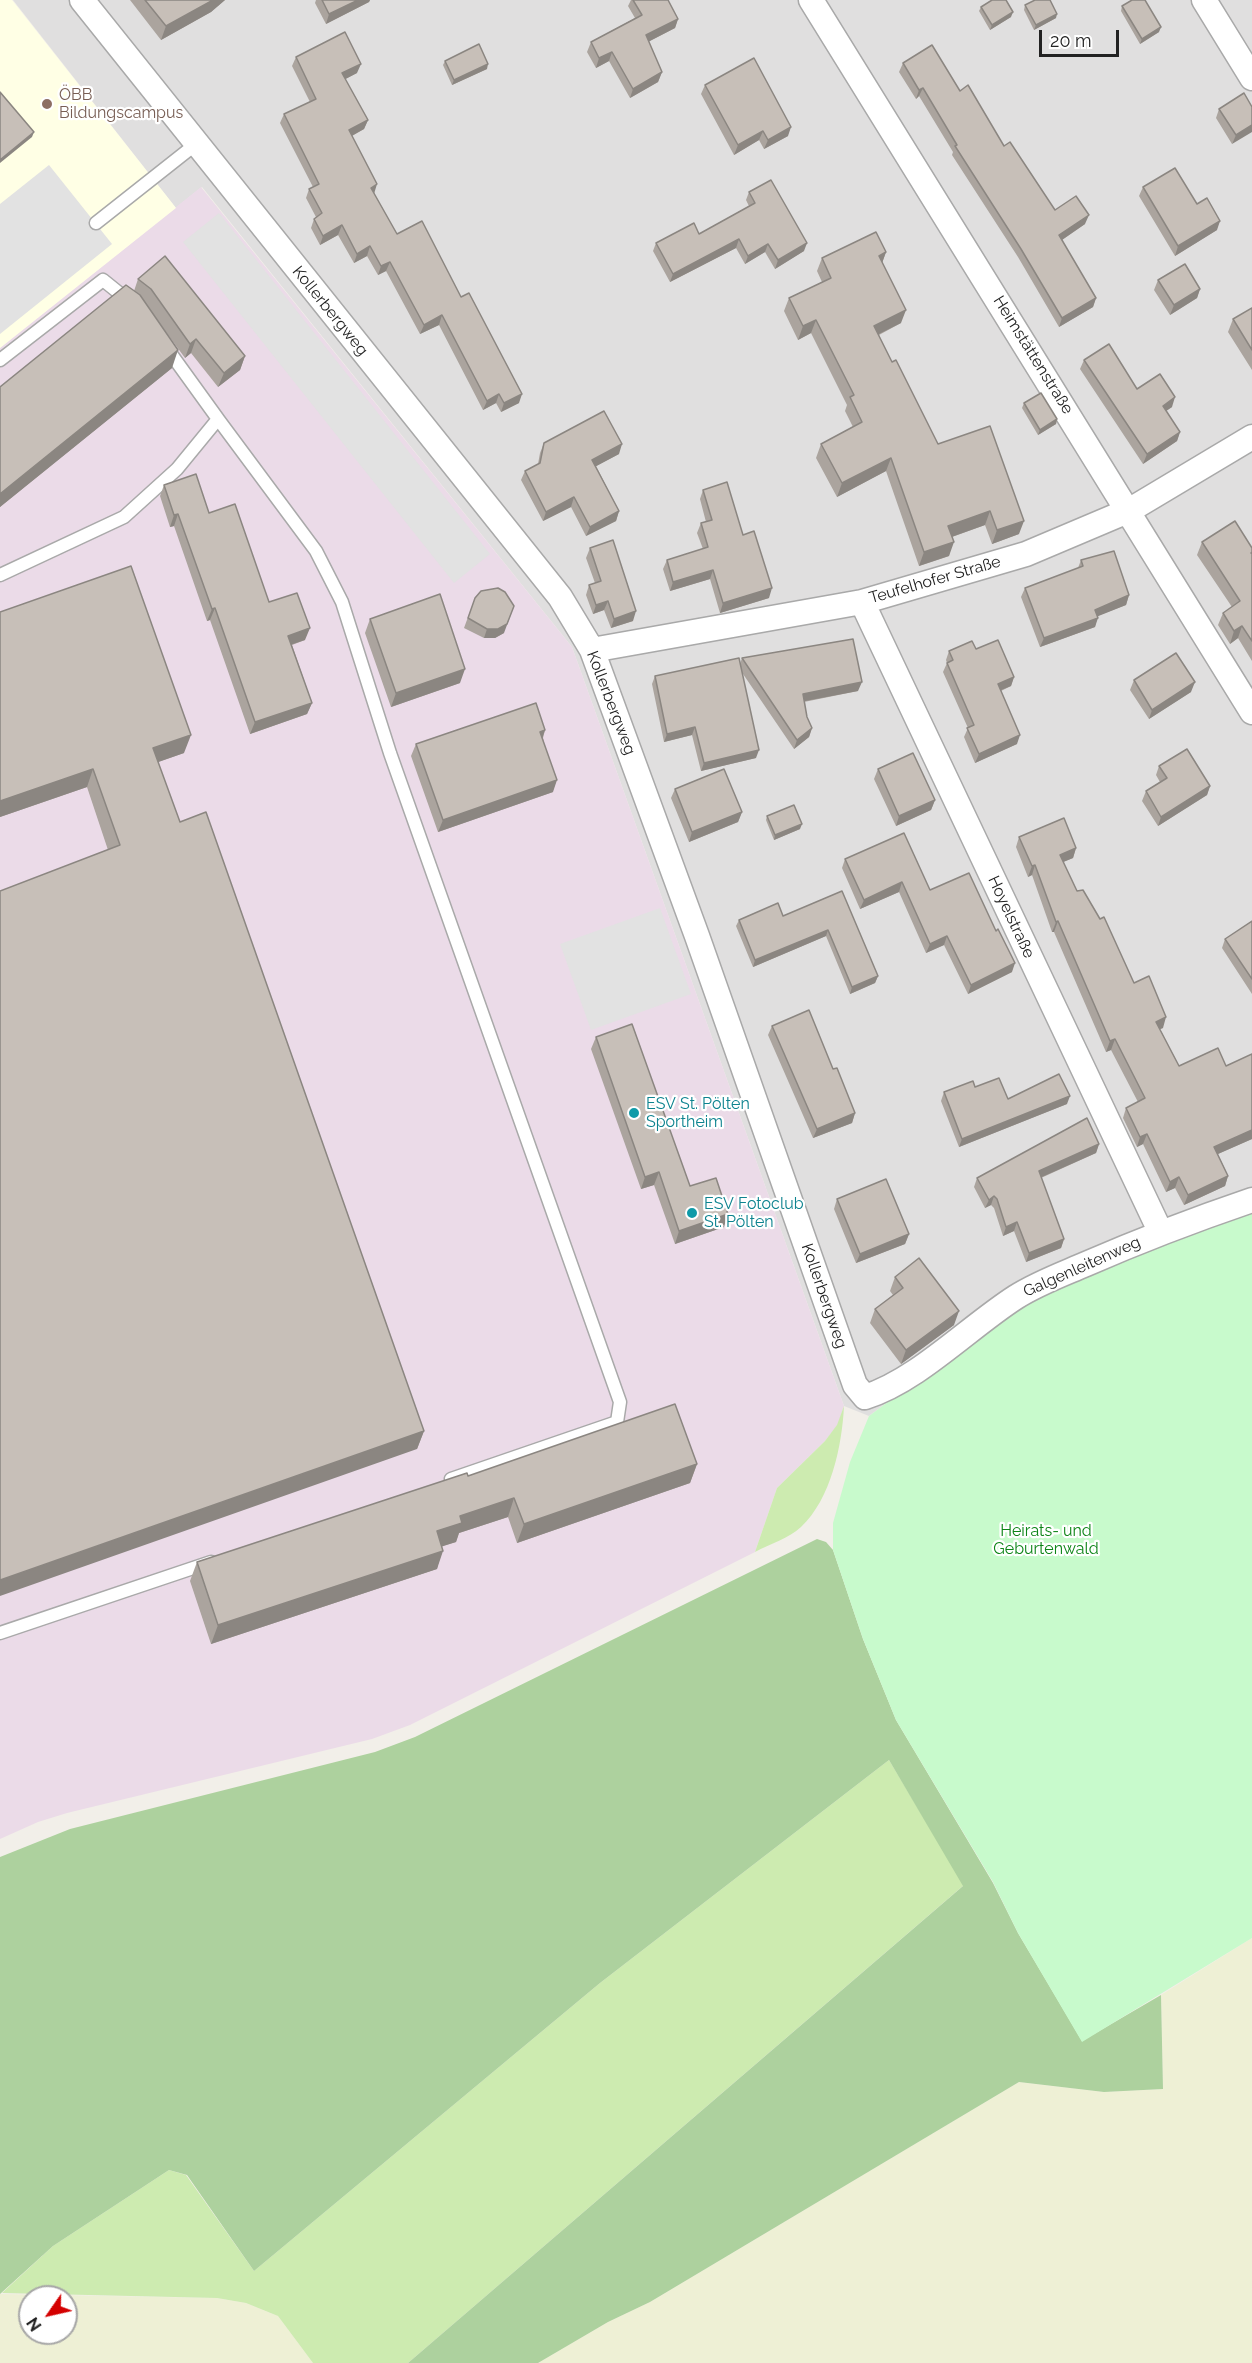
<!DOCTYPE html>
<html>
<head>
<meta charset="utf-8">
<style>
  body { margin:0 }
  #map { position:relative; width:1252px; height:2363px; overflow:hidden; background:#f2efe9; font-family:Raleway,sans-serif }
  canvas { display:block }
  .north { position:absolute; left:18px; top:2285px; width:60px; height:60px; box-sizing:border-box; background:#fff; border:2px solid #a7a7a7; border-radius:50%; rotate:236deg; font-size:16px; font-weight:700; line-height:24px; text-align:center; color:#222 }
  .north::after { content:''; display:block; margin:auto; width:21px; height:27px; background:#d40000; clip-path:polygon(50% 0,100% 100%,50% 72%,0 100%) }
  .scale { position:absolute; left:1039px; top:30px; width:80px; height:27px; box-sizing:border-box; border:3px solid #222; border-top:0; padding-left:8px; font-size:18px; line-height:21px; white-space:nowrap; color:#222; -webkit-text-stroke:4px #fff; paint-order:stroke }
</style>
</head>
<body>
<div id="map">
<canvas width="1252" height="2363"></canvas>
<div class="north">N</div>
<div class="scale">20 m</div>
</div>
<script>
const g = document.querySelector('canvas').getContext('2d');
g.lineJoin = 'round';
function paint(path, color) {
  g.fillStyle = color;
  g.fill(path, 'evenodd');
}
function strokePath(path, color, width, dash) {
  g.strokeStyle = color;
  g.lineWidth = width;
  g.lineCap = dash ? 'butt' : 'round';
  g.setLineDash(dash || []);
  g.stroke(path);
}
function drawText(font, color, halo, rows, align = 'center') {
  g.font = font + ' Raleway,sans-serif';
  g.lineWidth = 4.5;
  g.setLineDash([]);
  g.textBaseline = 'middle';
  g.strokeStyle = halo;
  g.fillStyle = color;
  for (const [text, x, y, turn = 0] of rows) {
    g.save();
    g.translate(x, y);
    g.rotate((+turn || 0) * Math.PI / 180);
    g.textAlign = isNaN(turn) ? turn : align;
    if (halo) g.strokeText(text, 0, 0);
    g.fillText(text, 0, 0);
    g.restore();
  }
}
const residential = new Path2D(`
  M13,0H1252V1209L1020,1303L869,1416L844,1406L572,647L202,187L176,208Z`);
const industrial = new Path2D(`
  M201,187L572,647L844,1406L838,1425L825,1441L777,1488L755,1552L410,1725L372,1739L67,1813L38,1822L0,1839V348Z`);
const education = new Path2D(`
  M0,0H12L176,208L0,348Z`);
const farmland = new Path2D(`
  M1252,1938V2363H538L608,2322L650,2302L1019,2082L1104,2092L1163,2089L1161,1995Z
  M0,2294L217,2298L246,2303L278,2316L313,2363H0ZM30,2297H66V2333H30Z`);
const grass = new Path2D(`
  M844,1406C842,1446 831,1499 801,1527C789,1538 770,1544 755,1552L777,1488L825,1441L837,1425Z
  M889,1760L964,1885L408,2363H313L278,2316L246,2303L217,2298L2,2293L53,2246L169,2170L186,2175L254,2271L600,1983Z`);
const forest = new Path2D(`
  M817,1539L826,1542L833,1550L863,1639L896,1720L993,1883L1018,1933L1082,2041L1161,1995L1163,2089L1104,2092L1019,2082L650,2302L608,2322L538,2363H408L963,1886L889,1760L600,1983L254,2271L187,2175L169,2170L53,2246L0,2294V1857L70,1829L375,1752L415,1737Z`);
const park = new Path2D(`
  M1252,1209V1938L1082,2042L1018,1933L993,1882L896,1720L863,1639L833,1550V1523L850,1462L869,1416L1020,1303L1165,1239Z`);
const parking = new Path2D(`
  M49,165L112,244L0,334V204Z
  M219,213L490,554L454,583L183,242Z
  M660,908L691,994L591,1030L560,944Z`);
const lane = new Path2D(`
  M96,223L196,144
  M0,360L103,280L129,301
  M218,419L316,551L342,602L390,753L620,1402L617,1422L451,1479
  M0,575L124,517L177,469L218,419L166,347
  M0,1633L211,1562`);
const street = new Path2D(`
  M82,0L560,597L592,650L697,936L855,1385L865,1397C917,1381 969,1327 1016,1297C1038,1283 1063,1274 1086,1264C1141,1240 1196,1219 1252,1200
  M811,0L1252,712
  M1204,0L1252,78
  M862,602L1160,1231
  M592,650L862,602L1026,554L1130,510L1252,437`);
const wall = new Path2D(`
  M130,0H225L211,12L161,40Z
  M316,0H370L369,2L326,24L315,3Z
  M631,0H668L678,19L675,28L648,42L662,72L658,82L630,98L609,61L596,68L587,52L591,42L635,18L628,6Z
  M1025,5L1056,18L1034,30L1024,10Z
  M1122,6L1159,32L1140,44L1121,11Z
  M981,7L1011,17L990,30L979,11Z
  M296,57L357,73L345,79L368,120L364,129L352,136L374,193L397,234L461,297L519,403L501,412L496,403L483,410L439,325L420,334L386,271L378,275L367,256L354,263L338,235L320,245L311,228L314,219L316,217L306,198L309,189L313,187L280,123L284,114L310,102L292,66Z
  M445,61L487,69L452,85L443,65Z
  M903,63L960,91L1004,146L1055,210L1085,224L1062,240L1096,298L1093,307L1059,327L1018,257L952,155L953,152L919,96L916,99L899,72Z
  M705,85L788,136L764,149L759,140L734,155L701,94Z
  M1252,107L1232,144L1216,118L1219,109Z
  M1143,187L1197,204L1217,230L1175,256L1139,196Z
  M749,192L804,251L775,269L765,252L745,264L736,248L670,282L653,251L656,243L699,234L749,206L746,200Z
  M886,252L882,263L901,323L879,335L892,362L938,444L1019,534L992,544L985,525L952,537L949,556L919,566L886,471L837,497L816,458L821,444L853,427L845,411L847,405L811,333L798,340L784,311L789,298L822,282L817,271L822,258Z
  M138,279L245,356L240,370L218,387L191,353L185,358L144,302L172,368L0,507V387L134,291Z
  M1158,280L1200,289L1197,298L1170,315L1154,290Z
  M1252,308V370L1228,332L1233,319Z
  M1084,360L1172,407L1166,411L1180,432L1177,441L1143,464L1080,369Z
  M1024,403L1057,419L1056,424L1038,435L1022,408Z
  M544,443L619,454L596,466L619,511L616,521L586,536L571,507L543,521L521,480L525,471L538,464L540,453Z
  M164,485L209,513L269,602L305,640L292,645L312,703L307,714L250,734L210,620L207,621L174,526L170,527L160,496Z
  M703,490L743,535L769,598L720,613L710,579L670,591L663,569L667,560L703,549L697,533L701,523L706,522L700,499Z
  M1202,542L1252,548V661L1238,638L1230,644L1218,625L1223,613L1232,607L1197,555Z
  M590,548L633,621L611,628L604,610L593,614L586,595L589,585L595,583L586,558Z
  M1081,560L1129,595L1126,605L1097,616L1095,627L1040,647L1021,597L1025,588L1078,568Z
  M475,598L504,633L495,638H484L464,628Z
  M0,612L184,753L158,762L180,822L424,1431L417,1449L108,850L87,787L0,817Z
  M370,619L460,683L391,707L365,633Z
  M976,649L1014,677L1011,686L1001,691L1017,744L975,763L964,737L968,728L943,672L947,663L946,660L949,651Z
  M742,658L858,691L804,702L807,717L812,728L809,737L794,749L741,671L756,758L701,771L692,735L664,742L652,684L655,676L740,664Z
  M1134,680L1191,692L1149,719L1130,690Z
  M545,730L543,738L553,792L438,832L411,756L416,744Z
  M1159,766L1210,786L1207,795L1158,826L1142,801L1146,791L1160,782L1156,775Z
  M878,769L935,800L931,810L896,826L874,779Z
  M675,789L742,812L738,822L689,842L671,798Z
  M767,816L800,829L774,840L766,820Z
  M1019,837L1076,848L1073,858L1063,862L1077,891L1134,983L1163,1028L1160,1029L1179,1066H1226L1252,1054V1139L1218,1154L1228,1176L1225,1186L1184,1205L1175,1188L1166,1192L1143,1144L1137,1147L1123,1118L1126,1108L1138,1102L1111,1050L1106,1052L1054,932H1052L1032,875L1028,877L1016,847Z
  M845,859L930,890L996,931L1012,972L968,994L944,945L926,953L899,892L860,909L842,868Z
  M842,891L878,976L875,983L850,994L826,936L753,967L736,926L739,920L783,916Z
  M1252,921V994L1222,948L1225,939Z
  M772,1026L833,1069L855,1113L852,1123L813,1138L768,1035Z
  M596,1037L690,1186L724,1227L675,1244L654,1185L641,1189L591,1049Z
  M975,1087L1008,1099L1067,1104L959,1147L941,1101L944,1092Z
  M1099,1144L1096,1153L1041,1178L1064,1239L1061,1248L1026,1262L1014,1231L1003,1236L994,1208L991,1205L985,1208L974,1187L977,1178Z
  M837,1199L909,1234L905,1244L856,1263L834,1209Z
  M895,1277L954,1325L901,1364L870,1323L875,1309L893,1295L890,1291Z
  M697,1464L690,1483L517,1543L508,1517L459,1533L456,1542L442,1546L437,1569L211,1644L190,1581L197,1562L468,1476Z`);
const shadedWall = new Path2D(`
  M213,0H225L211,12L161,40L166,26Z
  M358,0H370L369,2L326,24L329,14Z
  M1013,12L1011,17L990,30L992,25Z
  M1057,14L1056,18L1034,30L1036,25Z
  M678,19L675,28L642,45L646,35Z
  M1161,27L1159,32L1140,44L1142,39Z
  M612,52L609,61L596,68L599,58Z
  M361,64L357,73L338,83L342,73Z
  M488,64L487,69L452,85L454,80Z
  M662,72L658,82L630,98L633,89Z
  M923,88L919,96L916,99L919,90Z
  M368,120L364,129L346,139L349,130Z
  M1252,125V132L1232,144L1236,135Z
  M791,127L788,136L764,149L768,140Z
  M763,131L759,140L734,155L738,145Z
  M34,132L32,137L0,163V160Z
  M377,184L374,194L371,188Z
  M1089,215L1085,224L1056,244L1059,235Z
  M1220,221L1217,230L1175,256L1178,246Z
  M342,225L338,235L320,245L323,236Z
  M739,239L736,248L670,282L673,274Z
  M807,243L804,251L775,269L778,260Z
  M768,244L765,252L745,264L748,256Z
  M370,246L367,256L354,263L357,254Z
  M886,252L881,266L879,256Z
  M390,262L386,271L378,275L381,266Z
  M1200,289L1197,298L1170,315L1174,305Z
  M1096,298L1093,307L1059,327L1062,318Z
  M906,310L901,323L869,339L874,326Z
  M442,315L439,325L420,334L424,325Z
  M816,320L811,333L798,340L803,326Z
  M196,339L191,353L185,358L190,344Z
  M178,350L172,368L0,507V494Z
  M245,356L240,370L218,387L224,373Z
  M499,394L496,403L483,410L487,401Z
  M522,394L519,403L501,412L504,403Z
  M1175,397L1172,407L1160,415L1163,406Z
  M1057,419L1056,424L1038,435L1040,430Z
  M1180,432L1177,441L1143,464L1147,454Z
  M622,444L619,454L589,470L592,460Z
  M891,458L886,471L837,497L842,483Z
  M574,497L571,507L543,521L546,512Z
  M619,511L616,521L586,536L590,527Z
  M990,511L985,525L943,540L948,526Z
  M178,514L174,526L170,527L174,515Z
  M1024,521L1019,534L992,544L997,530Z
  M954,542L949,556L919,566L924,552Z
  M713,570L710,579L670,591L673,582Z
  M772,588L769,598L720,613L723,603Z
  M1129,595L1126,605L1091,619L1095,610Z
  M608,601L604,610L593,614L596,605Z
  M514,606L504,633L495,638H484L487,629Z
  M215,608L210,620L207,621L212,609Z
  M636,611L633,621L611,628L614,619Z
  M1098,618L1095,627L1040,647L1044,638Z
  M1242,626L1238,638L1230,644L1234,631Z
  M310,628L305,640L284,647L288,636Z
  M465,669L460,683L391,707L396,693Z
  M1014,677L1011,686L994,693L998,684Z
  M862,682L858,691L800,702L803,694Z
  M1195,682L1191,692L1149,719L1152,710Z
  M312,703L307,714L250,734L255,722Z
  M695,727L692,735L664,742L667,734Z
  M812,728L809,737L794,749L797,740Z
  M545,730L541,742L540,732Z
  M191,735L184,753L147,766L153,748Z
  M1020,735L1017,744L975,763L979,754Z
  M759,750L756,758L701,771L704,763Z
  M93,769L87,787L0,817V801Z
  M557,780L553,792L438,832L443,820Z
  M1210,786L1207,795L1158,826L1161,817Z
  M935,800L931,810L896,826L899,816Z
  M742,812L738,822L689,842L692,832Z
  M802,824L800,829L774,840L775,835Z
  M1076,848L1073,858L1056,865L1060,855Z
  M1035,865L1032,875L1028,877L1032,866Z
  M902,882L899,892L860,909L864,900Z
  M1058,921L1054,932H1052L1056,922Z
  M828,930L826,936L753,967L755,960Z
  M947,936L944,945L926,953L930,944Z
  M1015,963L1012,972L968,994L971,985Z
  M878,976L875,983L850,994L852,987Z
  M1166,1017L1163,1028L1152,1032L1156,1022Z
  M1115,1039L1111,1050L1106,1052L1110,1041Z
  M1070,1096L1067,1104L959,1147L962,1139Z
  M855,1113L852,1123L813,1138L817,1129Z
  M1252,1130V1139L1211,1157L1214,1147Z
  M1147,1134L1143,1144L1137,1147L1140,1137Z
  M1099,1144L1096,1153L1035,1180L1039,1171Z
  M659,1172L654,1185L641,1189L645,1177Z
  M1228,1176L1225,1186L1184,1205L1188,1195Z
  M1179,1177L1175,1188L1166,1192L1170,1182Z
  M994,1196L991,1205L985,1208L989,1200Z
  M728,1214L724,1227L675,1244L679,1231Z
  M1017,1222L1014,1231L1003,1236L1006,1227Z
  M909,1234L905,1244L856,1263L860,1254Z
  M1064,1239L1061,1248L1026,1262L1029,1253Z
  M959,1311L954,1325L901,1364L906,1350Z
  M424,1431L417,1449L0,1596V1580Z
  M697,1464L690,1483L517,1543L524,1524Z
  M514,1498L508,1517L459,1533L456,1542L431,1550L437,1531L460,1516Z
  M443,1551L437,1569L211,1644L218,1625Z`);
const building = new Path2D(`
  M145,0H213L166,26Z
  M322,0H358L329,14Z
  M633,0H668L678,19L646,35L662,72L633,89L612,52L599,58L591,42L642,15Z
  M992,0H1006L1013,12L992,25L981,7Z
  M1035,0H1050L1057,14L1036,25L1025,5Z
  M1132,0H1145L1161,27L1142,39L1122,6Z
  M345,32L361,64L342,73L368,120L349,130L377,184L371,188L397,234L422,221L461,297L469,293L522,394L504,403L499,394L487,401L442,315L424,325L390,262L381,266L370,246L357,254L342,225L323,236L314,219L322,213L309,189L319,184L284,114L316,99L296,57Z
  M479,44L488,64L454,80L445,61Z
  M932,45L960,91L968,85L1004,146L1010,142L1055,210L1076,196L1089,215L1059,235L1096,298L1062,318L1021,249L955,146L957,145L923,88L919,90L903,63Z
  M754,58L791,127L768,140L763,131L738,145L705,85Z
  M0,92L34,132L0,160Z
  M1244,93L1252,107V125L1236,135L1219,109Z
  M1175,168L1197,204L1207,198L1220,221L1178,246L1143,187Z
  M771,180L807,243L778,260L768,244L748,256L739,239L673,274L656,243L694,223L699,234L755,203L749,192Z
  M876,232L886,252L879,256L906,310L874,326L892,362L896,360L938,444L990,426L1024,521L997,530L990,511L948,526L954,542L924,552L891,458L842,483L821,444L862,422L850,397L854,395L816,320L803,326L789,298L831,278L822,258Z
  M165,256L245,356L224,373L196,339L190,344L151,289L138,279Z
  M1185,264L1200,289L1174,305L1158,280Z
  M126,285L140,295L178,350L0,494V387Z
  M1252,308V350L1233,319Z
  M1109,344L1137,389L1160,374L1175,397L1163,406L1180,432L1147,454L1084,360Z
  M1041,393L1057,419L1040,430L1024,403Z
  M604,411L622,444L592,460L619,511L590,527L574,497L546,512L525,471L540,463L544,443Z
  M196,474L209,513L235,504L269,602L297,593L310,628L288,636L312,703L255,722L215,608L212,609L178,514L174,515L164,485Z
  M727,482L743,535L754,531L772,588L723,603L713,570L673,582L667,560L708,547L701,523L712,520L703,490Z
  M1235,521L1252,548V552L1251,553L1252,554V641L1242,626L1234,631L1223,613L1240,601L1202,542Z
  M613,540L636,611L614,619L608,601L596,605L589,585L601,581L590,548Z
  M1114,551L1129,595L1095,610L1098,618L1044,638L1025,588L1083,566L1081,560Z
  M131,566L191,735L153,748L180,822L206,812L424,1431L0,1580V891L120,845L93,769L0,801V612Z
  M498,588L505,592L514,606L507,624L498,629H487L468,618L475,598L481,591Z
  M440,594L465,669L396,693L370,619Z
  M853,639L862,682L803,694L807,717L812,728L797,740L742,658Z
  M998,640L1014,677L998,684L1020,735L979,754L967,728L974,725L947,663L953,660L949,651L972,641L976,649Z
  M1176,653L1195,682L1152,710L1134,680Z
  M739,658L759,750L704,763L695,727L667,734L655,676Z
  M536,703L545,730L540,732L557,780L443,820L416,744Z
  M1187,749L1210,786L1161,817L1146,791L1167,778L1159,766Z
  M913,753L935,800L899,816L878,769Z
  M724,769L742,812L692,832L675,789Z
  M794,805L802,824L775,835L767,816Z
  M1064,818L1076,848L1060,855L1077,891L1083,890L1100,919L1104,917L1134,983L1149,976L1166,1017L1156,1022L1179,1066L1218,1048L1226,1066L1252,1054V1130L1214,1147L1228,1176L1188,1195L1179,1177L1170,1182L1147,1134L1140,1137L1126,1108L1145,1098L1115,1039L1110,1041L1058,921L1056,922L1035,865L1032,866L1019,837Z
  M904,833L930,890L969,873L996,931L998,929L1015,963L971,985L947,936L930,944L902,882L864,900L845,859Z
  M842,891L878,976L852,987L828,930L755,960L739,920L778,903L783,916Z
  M1252,921V979L1225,939Z
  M809,1010L833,1069L837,1068L855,1113L817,1129L772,1026Z
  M632,1024L690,1186L716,1178L728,1214L679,1231L659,1172L645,1177L596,1037Z
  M1059,1074L1070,1096L962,1139L944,1092L973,1081L975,1087L999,1078L1008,1099Z
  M1087,1118L1099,1144L1039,1171L1064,1239L1029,1253L1017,1222L1006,1227L997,1199L994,1196L989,1200L977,1178Z
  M886,1179L909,1234L860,1254L837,1199Z
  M919,1258L959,1311L906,1350L875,1309L903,1288L895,1277Z
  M675,1404L697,1464L524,1524L514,1498L460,1516L462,1523L437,1531L443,1551L218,1625L197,1562L467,1473L468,1476Z`);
const markers = [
  [47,104,6,"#8d6e63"],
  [634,1113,6,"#0f9aa8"],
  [692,1213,6,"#0f9aa8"]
];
const educationNames = [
  ["ÖBB",59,95],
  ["Bildungscampus",59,113]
];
const streetNames = [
  ["Kollerbergweg",330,311,51],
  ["Heimstättenstraße",1033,355,58],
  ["Teufelhofer Straße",935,580,-16],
  ["Kollerbergweg",611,703,69],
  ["Hoyelstraße",1011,917,65],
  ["Galgenleitenweg",1082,1267,-24],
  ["Kollerbergweg",824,1296,71]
];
const cultureNames = [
  ["ESV St. Pölten",646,1104],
  ["Sportheim",646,1122],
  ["ESV Fotoclub",704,1204],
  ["St. Pölten",704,1222]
];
const parkNames = [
  ["Heirats- und",1046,1531],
  ["Geburtenwald",1046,1549]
];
paint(residential, '#e0dfdf');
paint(industrial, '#ebdbe8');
paint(education, '#ffffe5');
paint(farmland, '#eef0d5');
paint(grass, '#cdebb0');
paint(forest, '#add19e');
paint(park, '#c8facc');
paint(parking, '#e2e2e2');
strokePath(lane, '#a9a9a9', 15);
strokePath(street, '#a9a9a9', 27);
strokePath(lane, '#fff', 12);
strokePath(street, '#fff', 24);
paint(wall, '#aba49e');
paint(shadedWall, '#8b8681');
paint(building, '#c7bfb8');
strokePath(building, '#8b8681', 1.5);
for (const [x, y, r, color] of markers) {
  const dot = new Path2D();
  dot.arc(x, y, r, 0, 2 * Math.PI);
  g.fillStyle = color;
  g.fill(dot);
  strokePath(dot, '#fff', 2);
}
drawText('16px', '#785e54', '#fff', educationNames, 'left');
drawText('16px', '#222', '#fff', streetNames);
drawText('16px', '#0d838f', '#fff', cultureNames, 'left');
drawText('16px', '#0c8416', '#fff', parkNames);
</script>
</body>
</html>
